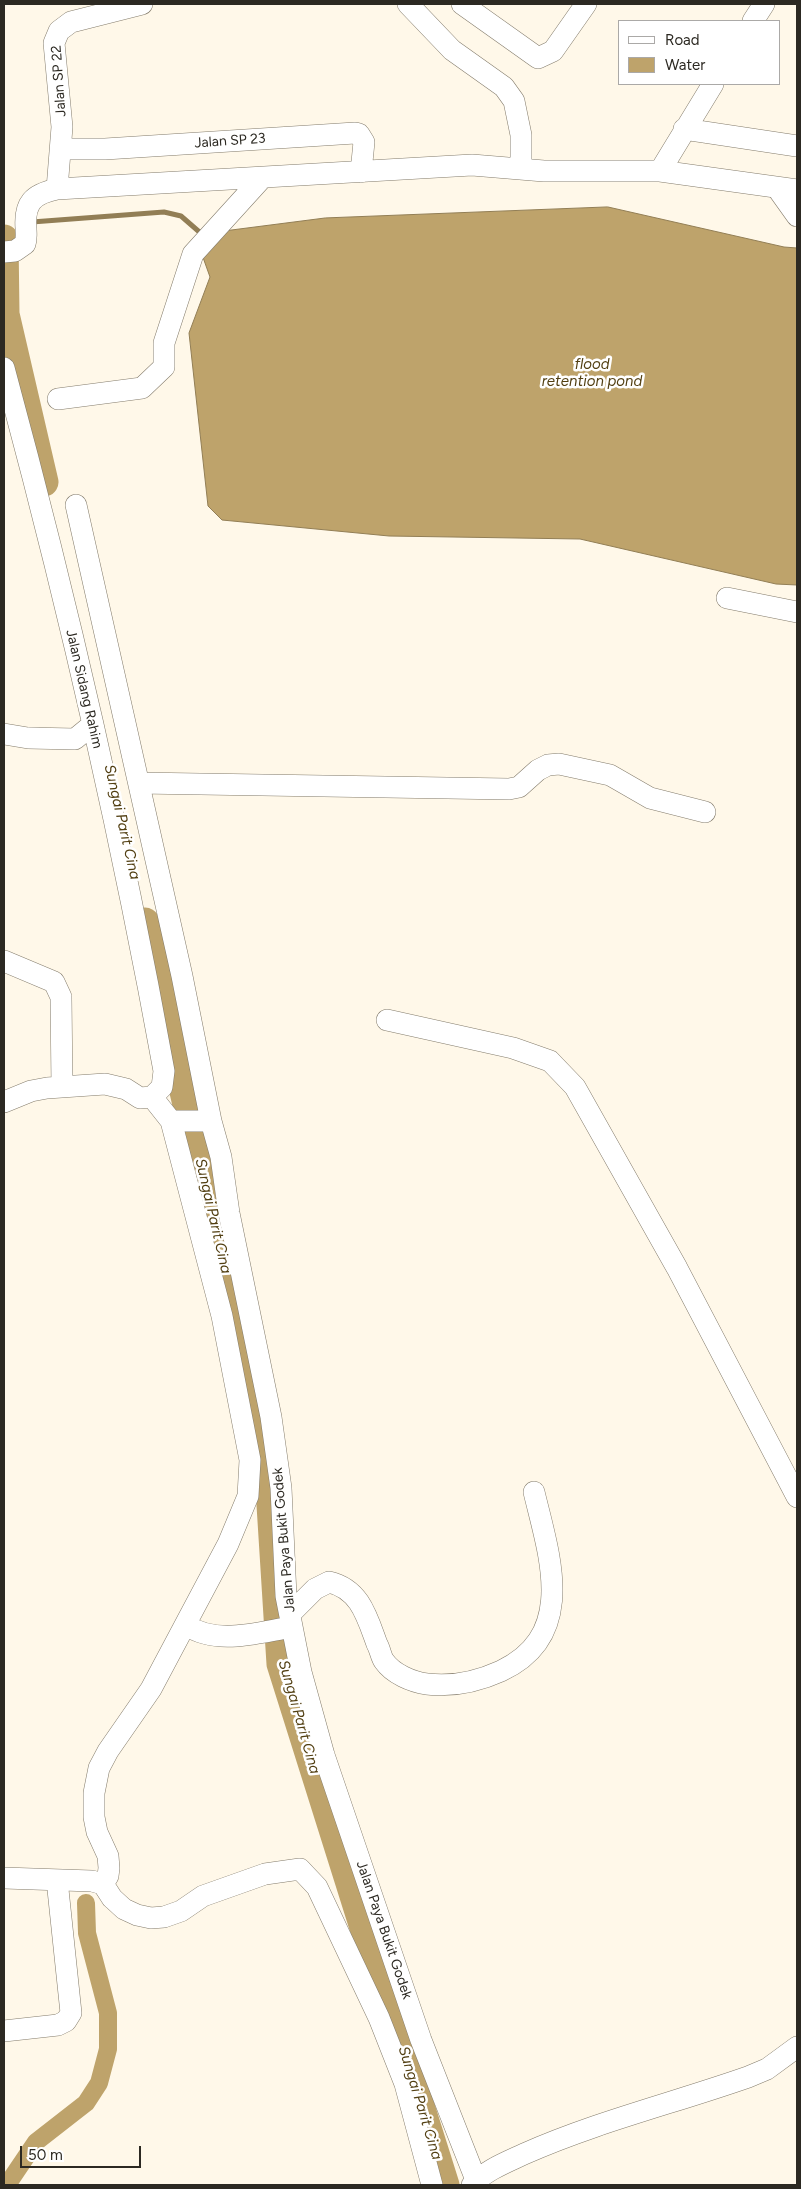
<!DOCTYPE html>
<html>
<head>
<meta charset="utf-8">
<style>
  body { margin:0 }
  #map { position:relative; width:801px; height:2189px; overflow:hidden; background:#fff8e9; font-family:Figtree,sans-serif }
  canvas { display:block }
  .frame { position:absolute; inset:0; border:5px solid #2c2922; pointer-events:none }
  .legend { position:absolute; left:618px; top:20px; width:162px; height:65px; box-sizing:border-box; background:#fff; border:1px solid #aba9a7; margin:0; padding:6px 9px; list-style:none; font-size:15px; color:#2c2922 }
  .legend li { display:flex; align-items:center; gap:10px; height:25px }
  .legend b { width:25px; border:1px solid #aba9a7 }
  .scale { position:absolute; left:20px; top:2146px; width:121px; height:22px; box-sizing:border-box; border:2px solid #2c2922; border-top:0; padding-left:6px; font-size:15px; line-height:18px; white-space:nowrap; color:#2c2922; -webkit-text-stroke:4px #fff; paint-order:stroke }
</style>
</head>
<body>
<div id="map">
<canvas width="801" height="2189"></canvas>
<div class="frame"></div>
<ul class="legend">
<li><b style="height:6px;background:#fff"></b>Road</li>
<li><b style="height:14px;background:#bea36b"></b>Water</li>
</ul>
<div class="scale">50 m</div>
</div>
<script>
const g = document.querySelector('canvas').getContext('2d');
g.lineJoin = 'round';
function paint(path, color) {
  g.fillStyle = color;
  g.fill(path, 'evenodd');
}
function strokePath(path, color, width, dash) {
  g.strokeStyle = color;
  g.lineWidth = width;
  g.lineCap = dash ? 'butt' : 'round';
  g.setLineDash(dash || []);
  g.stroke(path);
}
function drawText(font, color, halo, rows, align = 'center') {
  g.font = font + ' Figtree,sans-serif';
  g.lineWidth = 5;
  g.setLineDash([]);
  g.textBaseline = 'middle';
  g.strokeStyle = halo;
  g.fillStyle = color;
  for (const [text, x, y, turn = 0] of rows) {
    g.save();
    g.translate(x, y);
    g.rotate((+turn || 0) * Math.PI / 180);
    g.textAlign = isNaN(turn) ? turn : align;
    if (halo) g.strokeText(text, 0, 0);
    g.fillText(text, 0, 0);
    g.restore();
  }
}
const water = new Path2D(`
  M608,207L784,247L797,248V585L776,584L580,539L389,536L222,520L208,506L189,333L210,277L200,249L216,232L325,218Z`);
const stream = new Path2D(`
  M32,222L164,212L181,216L204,236`);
const canal = new Path2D(`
  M7,2185L36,2142L86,2103L99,2083L108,2049V2013L87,1933L86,1903`);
const river = new Path2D(`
  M4,239L5,314L44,482
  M145,922L268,1457L281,1664L445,2185`);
const minor = new Path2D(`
  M408,4L452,50L504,87L514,101L521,135V168
  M462,4L538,58L553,51L586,4
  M753,21L764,4
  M684,129L797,146
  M61,149H105L355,133L359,134L364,142L361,172
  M660,171L713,84
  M777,188L797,216
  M57,189L62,127L54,43L59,31L71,22L142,4
  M4,252L15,251L25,244C27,238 26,234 26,228C24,203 33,194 57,189L472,165L544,171H660L797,190
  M4,368C67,600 121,834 164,1071L162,1087L152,1097
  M58,399L142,388L164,367V343L193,254L262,178
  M76,505L182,976L211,1121
  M727,598L797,612
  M4,734L28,738L75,739L92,725
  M139,783L509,789L519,787L538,770L548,765L559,764L610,775L650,798L705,812
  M4,961L54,982L61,997L62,1087
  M387,1020L513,1048L550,1061L575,1087L677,1268L797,1497
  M152,1097L171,1121H211L221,1157L229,1213L271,1417L281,1488L286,1596L301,1672L324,1755L421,2040L476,2180
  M4,1102L31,1091L47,1088L105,1084L126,1089L140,1098L152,1097
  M290,1614L315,1589L329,1582C360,1589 367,1617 377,1644C380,1649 381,1657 384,1661C393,1674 412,1682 427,1684C452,1687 479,1681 501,1671C578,1635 549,1555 534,1492
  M186,1625C217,1646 259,1632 292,1627
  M4,1878L92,1881L103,1884L112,1898L124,1909L137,1915L151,1918L164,1917L181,1911L203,1896L265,1874L300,1869L317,1887L379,2018L405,2084L432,2185
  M103,1884L108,1876L109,1868L108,1856L97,1832L94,1817V1793L99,1768L108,1751L151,1689L228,1544L248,1496L250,1460L222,1316L171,1121
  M4,2031L58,2025L66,2021L71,2013L57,1880
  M472,2185C484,2171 507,2162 524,2154C596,2122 674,2103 748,2077L767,2069L797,2047`);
const streetNames = [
  ["Jalan SP 22",59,81,-94],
  ["Jalan SP 23",230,141,-4],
  ["Jalan Sidang Rahim",84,689,77],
  ["Jalan Paya Bukit Godek",284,1540,-95],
  ["Jalan Paya Bukit Godek",384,1930,71]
];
const waterNames = [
  ["flood",592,365],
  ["retention pond",592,382],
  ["Sungai Parit Cina",122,822,77],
  ["Sungai Parit Cina",213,1216,77],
  ["Sungai Parit Cina",299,1717,74],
  ["Sungai Parit Cina",420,2103,73]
];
paint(water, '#bea36b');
strokePath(water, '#927e55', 1);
strokePath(stream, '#927e55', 5);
strokePath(canal, '#bea36b', 18);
strokePath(river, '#bea36b', 29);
strokePath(minor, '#847c6c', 22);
strokePath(minor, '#fff', 21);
drawText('14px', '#2c2922', '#fff', streetNames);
drawText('italic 15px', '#523f12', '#fff', waterNames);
</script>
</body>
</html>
